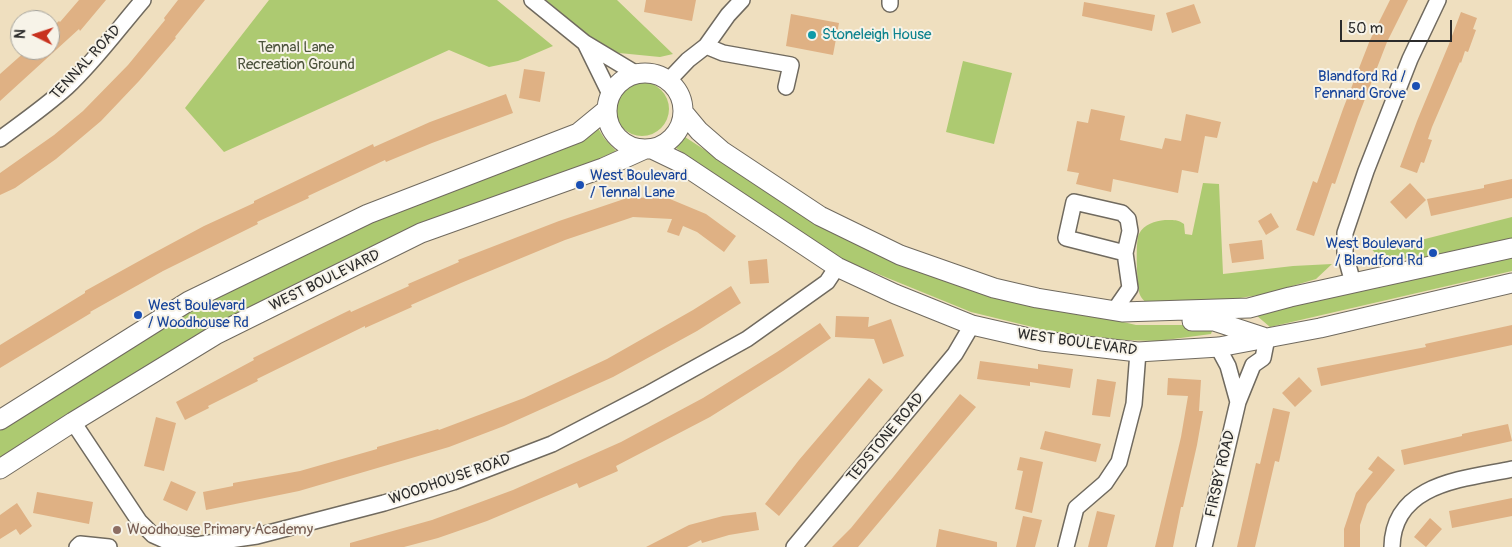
<!DOCTYPE html>
<html>
<head>
<meta charset="utf-8">
<style>
  body { margin:0 }
  #map { position:relative; width:1512px; height:547px; overflow:hidden; background:#efdfbf; font-family:Pangolin,sans-serif }
  canvas { display:block }
  .north { position:absolute; left:10px; top:10px; width:50px; height:50px; box-sizing:border-box; background:#f7f3e8; border:1px solid #a5a39c; border-radius:50%; rotate:274deg; font-size:14px; font-weight:700; line-height:20px; text-align:center; color:#2b2b2b }
  .north::after { content:''; display:block; margin:auto; width:18px; height:22px; background:#c8321e; clip-path:polygon(50% 0,100% 100%,50% 72%,0 100%) }
  .scale { position:absolute; left:1340px; top:20px; width:112px; height:22px; box-sizing:border-box; border:2px solid #2b2b2b; border-top:0; padding-left:6px; font-size:15px; line-height:18px; white-space:nowrap; color:#2b2b2b; -webkit-text-stroke:4px #f7f3e8; paint-order:stroke }
</style>
</head>
<body>
<div id="map">
<canvas width="1512" height="547"></canvas>
<div class="north">N</div>
<div class="scale">50 m</div>
</div>
<script>
const g = document.querySelector('canvas').getContext('2d');
g.lineJoin = 'round';
function paint(path, color) {
  g.fillStyle = color;
  g.fill(path, 'evenodd');
}
function strokePath(path, color, width, dash) {
  g.strokeStyle = color;
  g.lineWidth = width;
  g.lineCap = dash ? 'butt' : 'round';
  g.setLineDash(dash || []);
  g.stroke(path);
}
function drawText(font, color, halo, rows, align = 'center') {
  g.font = font + ' Pangolin,sans-serif';
  g.lineWidth = 4;
  g.setLineDash([]);
  g.textBaseline = 'middle';
  g.strokeStyle = halo;
  g.fillStyle = color;
  for (const [text, x, y, turn = 0] of rows) {
    g.save();
    g.translate(x, y);
    g.rotate((+turn || 0) * Math.PI / 180);
    g.textAlign = isNaN(turn) ? turn : align;
    if (halo) g.strokeText(text, 0, 0);
    g.fillText(text, 0, 0);
    g.restore();
  }
}
const green = new Path2D(`
  M269,0H497L553,46L518,61L489,67L449,50L224,152L185,108Z
  M546,0H617L673,54L660,57L619,53L597,43Z
  M963,61L1012,73L994,144L946,132Z
  M615 109a27 27 0 1 1 54 0a27 27 0 1 1-54 0Z
  M598,128L604,138L616,151L578,168L398,237L0,463V430L118,355L219,294L374,219Z
  M685,137L792,207L1072,310L1136,325H1209L1213,328L1211,334L1158,341L1122,340L1057,333L971,312L846,261L763,208L676,148Z
  M1203,183L1219,184L1223,274L1293,266L1332,264L1316,279L1265,294L1215,302H1145C1144,300 1141,298 1140,295C1137,288 1135,240 1139,234C1144,224 1155,221 1165,220C1172,220 1178,219 1184,224L1185,234L1192,235Z
  M1512,217V238L1420,258L1381,260L1369,246L1413,242Z
  M1512,255V271L1270,327L1256,315Z`);
const building = new Path2D(`
  M79,0H106L80,31L79,29L0,101V74L27,50H50V29L59,21L60,22Z
  M178,0H205L175,37L176,38L139,81L101,121L56,159L15,188L0,195V173L54,135L83,111L128,65L165,20L164,18Z
  M646,0H696L692,21L644,12Z
  M1390,0H1408L1387,42L1358,117L1335,184L1332,183L1314,236L1296,230L1313,181L1317,183L1343,109L1370,40Z
  M1084,2L1155,15L1152,31L1082,16Z
  M1194,4L1201,23L1172,33L1166,13Z
  M1461,12L1477,18L1473,29L1476,30L1468,52L1465,51L1461,63L1460,62L1432,127L1428,139L1432,140L1424,163L1421,162L1417,173L1400,167L1417,121L1449,44Z
  M791,14L839,23L833,55L786,46Z
  M524,69L545,72L540,102L519,98Z
  M506,94L513,113L432,143L386,162L385,160L308,196L309,198L257,222L258,224L163,271L90,312L91,313L0,368V345L85,293V291L150,255L204,226L254,203V201L373,144L374,147L430,122Z
  M1091,109L1125,116L1120,140L1162,149L1165,138L1181,141L1186,114L1221,122L1217,138L1205,136L1198,173L1182,170L1178,193L1113,179L1111,192L1076,184L1079,173L1067,171L1077,121L1088,123Z
  M1512,179V198L1431,216L1427,199L1484,188V185Z
  M1410,183L1426,200L1406,219L1390,202Z
  M630,197L670,199L706,214L736,236L724,252L697,232L683,226L679,236L667,232L672,219L633,217L565,240L461,283L411,305L412,307L365,328V326L257,379L258,381L208,406L209,408L185,420L176,402L254,360L253,358L309,330L350,310L351,312L409,286L408,284L459,262L458,260L559,221Z
  M1271,213L1279,227L1266,235L1258,221Z
  M1262,240L1264,259L1232,263L1229,244Z
  M767,259L769,283L750,284L748,261Z
  M731,286L741,303L697,331L613,377L504,426L449,447L299,491L206,510L203,492L233,486V483L300,471L377,449V447L438,429L439,430L524,398L607,359L693,310Z
  M836,316L869,317L868,327L891,319L904,356L883,364L874,339L835,337Z
  M820,323L831,338L783,371L710,417L616,466L618,471L579,488L577,483L487,521L438,538L404,547H350V543L432,520L513,490L621,442L703,398L777,352Z
  M1512,325V345L1321,386L1317,368L1426,347L1425,344Z
  M980,361L1038,369V364L1073,369L1070,388L1030,382V386L977,379Z
  M1299,377L1312,391L1295,407L1282,393Z
  M869,378L883,390L779,516L765,504L799,460Z
  M1168,378L1201,380L1199,411H1203L1197,445L1183,507H1181L1173,547H1155L1181,437L1188,396L1167,395Z
  M1097,379L1116,382L1110,417L1092,415Z
  M960,394L976,407L943,446L858,547H832L851,528L890,480V481Z
  M1273,408L1290,412L1279,462L1275,461L1255,547H1237L1256,463L1260,464Z
  M156,417L176,423L164,471L144,466Z
  M1508,424L1512,441L1404,465L1401,450L1462,436V434Z
  M1045,431L1101,444L1096,462L1040,449Z
  M1378,456L1395,470L1367,504L1360,525V547H1344V529L1356,493L1373,472L1368,469Z
  M1020,457L1043,462L1032,513L1015,509L1023,471L1017,470Z
  M171,481L196,492L187,511L163,500Z
  M37,492L93,502L89,524L33,513Z
  M1512,498V516L1452,528L1449,511Z
  M17,503L32,526L20,535L16,529L0,539V515Z
  M1097,511L1115,515L1107,547H1088Z
  M756,512L759,530L729,535L702,543L701,540L687,547H646L689,525L723,516Z
  M1023,516L1042,520L1035,547H1016Z
  M1430,518L1442,529L1426,547L1414,537Z
  M939,529L997,542V547H936Z`);
const minor = new Path2D(`
  M532,0L585,43L635,73
  M890,4V0
  M585,43L610,94
  M706,46L723,53L791,65L786,87
  M669,80L688,60L706,46L728,15L742,0
  M0,139C23,122 46,106 67,87C95,61 118,29 143,0
  M1353,283L1345,254V233L1366,171L1410,59L1438,0
  M1114,311L1130,288L1125,253L1066,238L1074,202L1122,213L1128,219L1130,231L1125,253
  M1219,347L1221,353L1228,366L1238,402
  M73,422L139,521L153,535L169,542L196,545L257,536L384,503L453,482L552,444L646,395L747,339L827,282L837,267
  M77,547L80,544L109,547
  M794,547L955,354L972,325
  M1066,547L1076,508L1105,483L1119,462L1134,404L1138,352
  M1204,547L1238,402L1253,365L1263,358L1267,338
  M1392,547C1393,483 1464,479 1512,469`);
const major = new Path2D(`
  M607 111a38 38 0 1 1 76 0a38 38 0 1 1-76 0Z
  M684,113L699,131L722,151L820,216L900,255L994,288L1037,298L1122,312L1249,308L1290,297L1512,248
  M652,149L679,162L837,267L895,294L972,325L1042,341L1138,352L1219,347L1320,328L1512,283
  M1192,321H1214L1263,337
  M0,420L189,301L368,214L578,133L606,110
  M0,469L73,422L217,334L421,233L603,168L645,149`);
const markers = [
  [812,35,5,"#0f9aa8"],
  [1416,86,5,"#1a4fb4"],
  [580,185,5,"#1a4fb4"],
  [1433,253,5,"#1a4fb4"],
  [138,315,5,"#1a4fb4"],
  [117,530,5,"#8d6e63"]
];
const cultureNames = [
  ["Stoneleigh House",822,35]
];
const parkNames = [
  ["Tennal Lane",296,48],
  ["Recreation Ground",296,65]
];
const streetNames = [
  ["TENNAL ROAD",86,63,-47],
  ["WEST BOULEVARD",325,281,-26],
  ["WEST BOULEVARD",1077,343,8],
  ["TEDSTONE ROAD",886,438,-50],
  ["FIRSBY ROAD",1221,474,-77],
  ["WOODHOUSE ROAD",450,480,-19]
];
const transitNames = [
  ["Blandford Rd /",1406,77],
  ["Pennard Grove",1406,94],
  ["West Boulevard",590,176,"left"],
  ["/ Tennal Lane",590,193,"left"],
  ["West Boulevard",1423,244],
  ["/ Blandford Rd",1423,261],
  ["West Boulevard",148,306,"left"],
  ["/ Woodhouse Rd",148,323,"left"]
];
const educationNames = [
  ["Woodhouse Primary Academy",127,530]
];
paint(green, '#adca71');
paint(building, '#dfb184');
strokePath(minor, '#706a5f', 18);
strokePath(major, '#706a5f', 21);
strokePath(minor, '#fff', 15);
strokePath(major, '#fff', 19);
for (const [x, y, r, color] of markers) {
  const dot = new Path2D();
  dot.arc(x, y, r, 0, 2 * Math.PI);
  g.fillStyle = color;
  g.fill(dot);
  strokePath(dot, '#f7f3e8', 2);
}
drawText('15px', '#0d838f', '#f7f3e8', cultureNames, 'left');
drawText('15px', '#4c533c', '#f7f3e8', parkNames);
drawText('15px', '#2b2b2b', '#f7f3e8', streetNames);
drawText('15px', '#164399', '#f7f3e8', transitNames, 'right');
drawText('15px', '#785e54', '#f7f3e8', educationNames, 'left');
</script>
</body>
</html>
